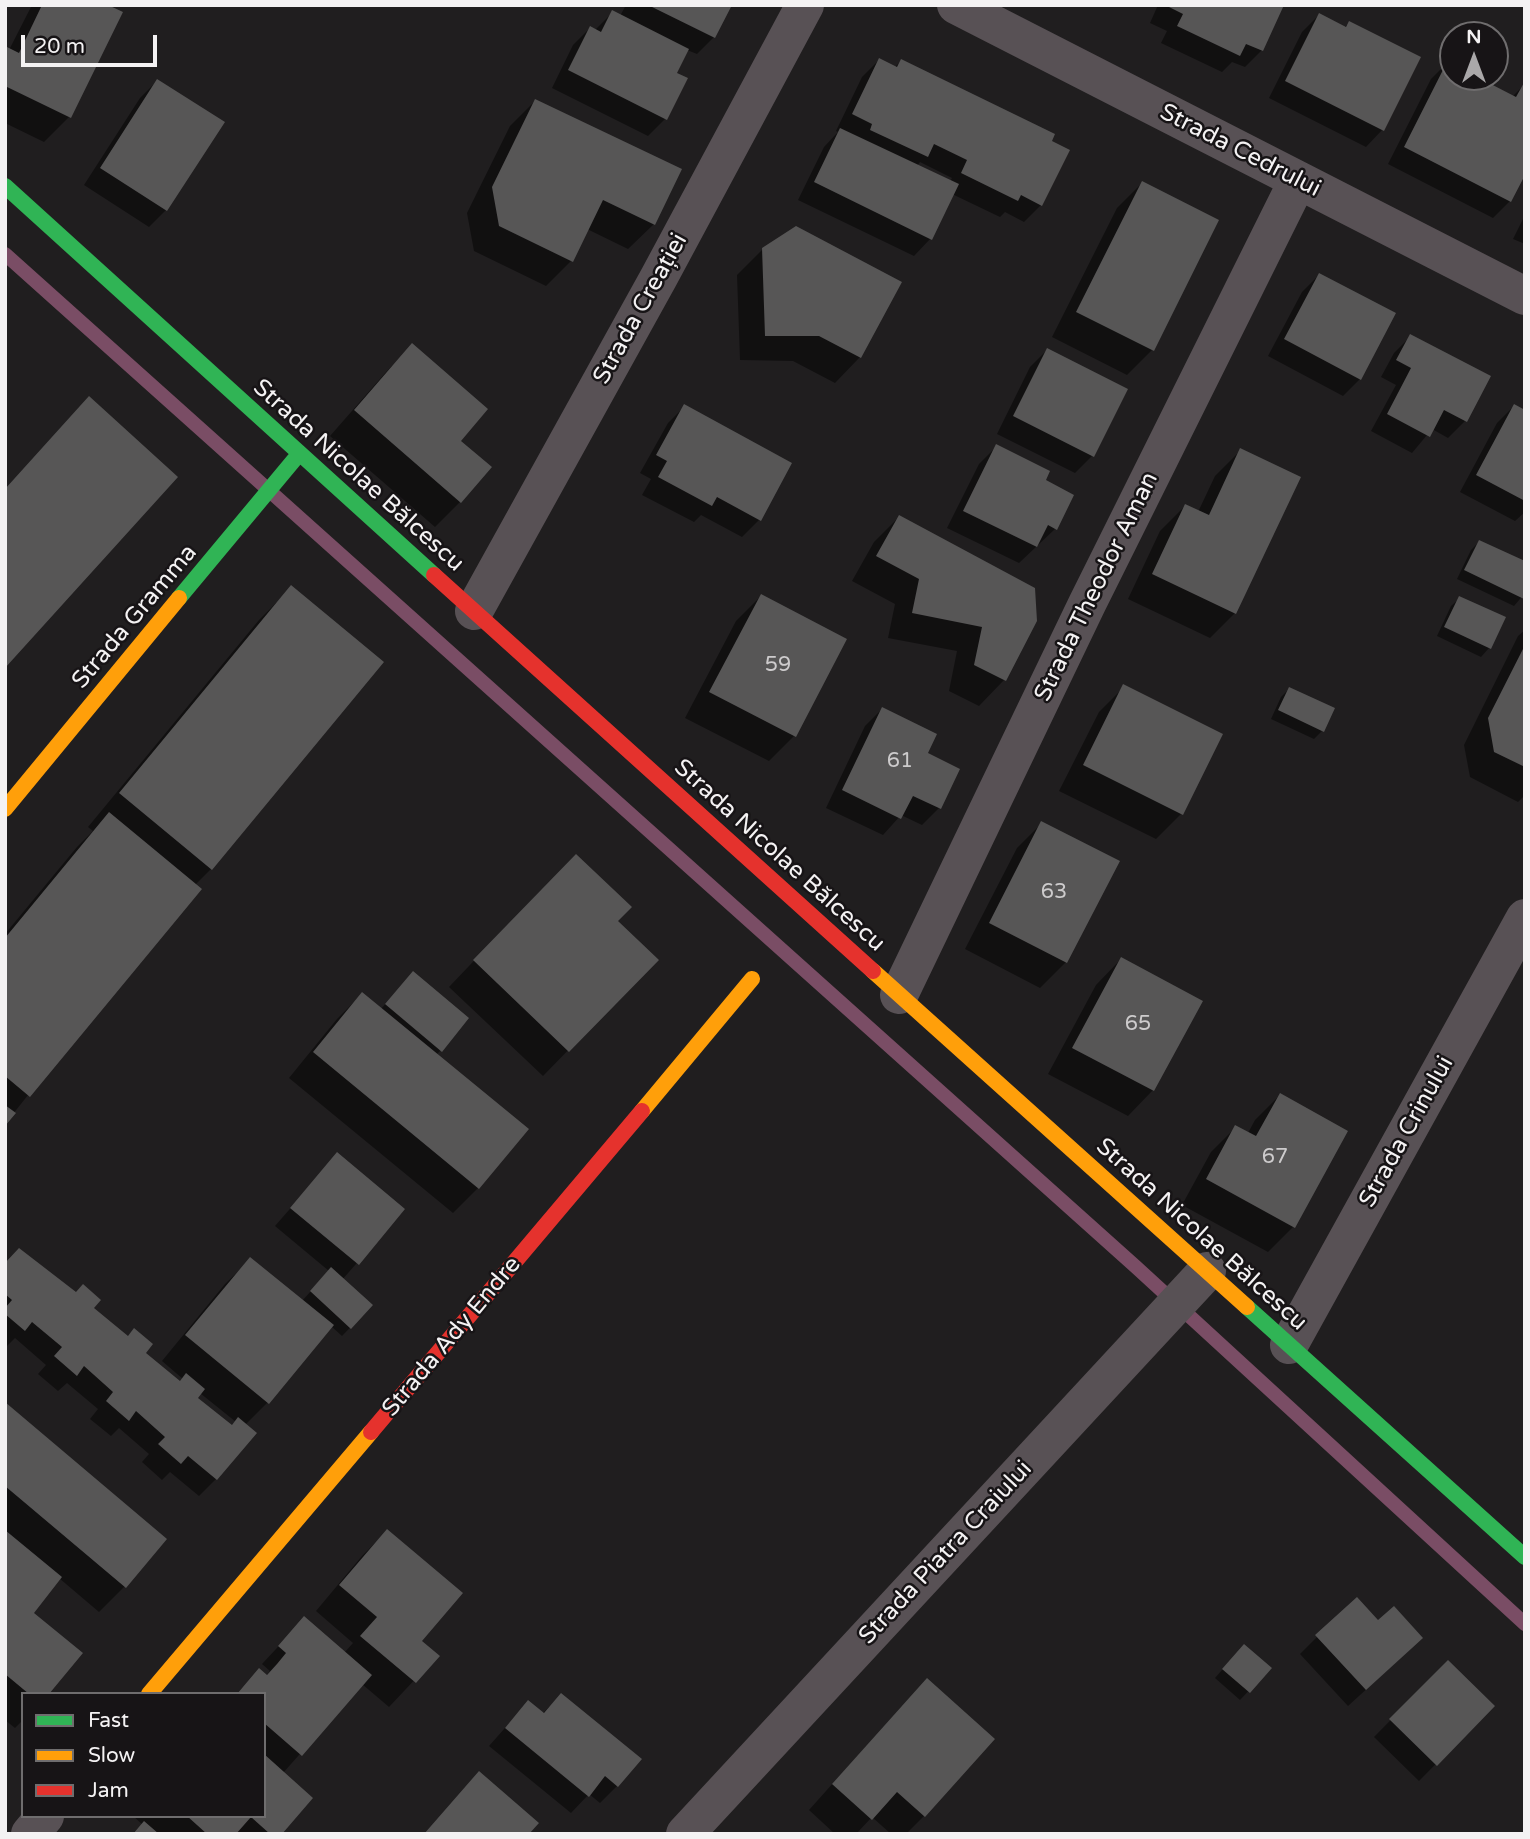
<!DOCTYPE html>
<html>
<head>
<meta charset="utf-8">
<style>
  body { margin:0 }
  #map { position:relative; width:1530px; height:1839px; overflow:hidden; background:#201e1f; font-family:"Varela Round",sans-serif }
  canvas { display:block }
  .frame { position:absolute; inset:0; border:7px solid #f4f2f3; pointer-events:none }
  .legend { position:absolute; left:21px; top:1692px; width:245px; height:126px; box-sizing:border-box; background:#171416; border:2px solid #6f6d6e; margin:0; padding:9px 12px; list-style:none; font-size:21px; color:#f4f2f3 }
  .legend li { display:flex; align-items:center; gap:14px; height:35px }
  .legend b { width:35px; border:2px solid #6f6d6e }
  .north { position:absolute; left:1439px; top:21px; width:70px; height:70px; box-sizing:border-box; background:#171416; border:2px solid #6f6d6e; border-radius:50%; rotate:0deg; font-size:19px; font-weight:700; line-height:28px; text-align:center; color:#f4f2f3 }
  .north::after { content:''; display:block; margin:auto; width:24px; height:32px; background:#aaa8a9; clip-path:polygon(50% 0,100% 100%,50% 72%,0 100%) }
  .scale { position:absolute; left:21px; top:35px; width:136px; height:32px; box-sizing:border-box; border:4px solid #f4f2f3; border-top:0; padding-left:9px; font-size:21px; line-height:24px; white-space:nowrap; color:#f4f2f3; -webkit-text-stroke:5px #171416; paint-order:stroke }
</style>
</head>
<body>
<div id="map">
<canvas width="1530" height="1839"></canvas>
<div class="frame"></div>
<ul class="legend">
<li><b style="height:9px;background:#30b455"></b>Fast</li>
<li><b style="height:9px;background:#ff9f0a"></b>Slow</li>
<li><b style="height:9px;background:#e5322d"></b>Jam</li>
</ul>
<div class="north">N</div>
<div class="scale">20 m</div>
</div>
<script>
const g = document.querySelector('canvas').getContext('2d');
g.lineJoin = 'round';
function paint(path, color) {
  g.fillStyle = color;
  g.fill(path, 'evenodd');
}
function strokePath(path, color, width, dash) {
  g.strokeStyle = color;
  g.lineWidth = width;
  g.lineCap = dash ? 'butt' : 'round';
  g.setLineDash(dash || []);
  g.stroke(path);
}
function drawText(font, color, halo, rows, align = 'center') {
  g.font = font + ' "Varela Round",sans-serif';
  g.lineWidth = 5;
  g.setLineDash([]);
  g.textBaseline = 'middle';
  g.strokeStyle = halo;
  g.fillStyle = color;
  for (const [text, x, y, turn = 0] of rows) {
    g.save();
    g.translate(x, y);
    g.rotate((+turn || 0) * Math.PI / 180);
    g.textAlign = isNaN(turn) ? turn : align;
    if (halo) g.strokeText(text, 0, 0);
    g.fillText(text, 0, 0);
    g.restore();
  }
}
const shadow = new Path2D(`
  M32,5H104L69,117L44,142L5,123V48L9,50Z
  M626,5H730L714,37L697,54L687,50L674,73L665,119L648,136L552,88L573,45L590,28L596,29L613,12L620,16Z
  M1158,5H1283L1262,50L1245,67L1232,62L1222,72L1161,43L1167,31L1150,23Z
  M1319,15L1344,28L1349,23L1383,129L1366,147L1269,98L1302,32Z
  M879,60L895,67L901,61L1041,205L1024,222L1005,212L1000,217L952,194L931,238L914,256L798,200L824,147L838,132L836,131L862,77ZM920,162L952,178L950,181L917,166Z
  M1448,62L1453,64V77H1483L1481,81L1512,97L1525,84L1510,201L1493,218L1388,164L1431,79Z
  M157,81L166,210L149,227L84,185L140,98Z
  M535,101L654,224L628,249L587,229L571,261L546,286L474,251L467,213L510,126Z
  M1142,183L1152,350L1127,375L1052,337L1117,208Z
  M1525,215V244L1513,239Z
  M763,249L860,357L835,383L793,361L740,360L737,275Z
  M1319,275L1360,379L1343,396L1268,356L1302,292Z
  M1411,336L1465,421L1448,438L1432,429L1412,453L1371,431L1396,385L1381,377L1394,353Z
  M412,346L459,441L460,502L435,527L330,436L387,371Z
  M1047,350L1092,456L1075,473L997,434L1030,367Z
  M685,406L790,463L759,520L742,537L701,515L694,522L642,495L651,479L640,473L668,423Z
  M1514,406L1525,412V512L1515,521L1460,492L1497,423Z
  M996,447L1043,481L1055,529L1019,563L947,528L979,464Z
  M1241,450L1235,613L1210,638L1128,599L1160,531L1185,506L1198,512L1215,476Z
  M899,517L1035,621L1004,680L979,706L949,691L957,651L888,638L895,604L852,581L874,542Z
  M1479,542L1525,563V593L1514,606L1457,579L1471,550Z
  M291,588L382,663L211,869L195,885L5,1124V934L77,847L93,831L88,827L259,620Z
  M761,596L794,736L769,761L685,718L736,621Z
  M1460,598L1503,618L1489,648L1481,657L1437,636L1451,606Z
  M1525,630V795L1518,802L1470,777L1464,745L1518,636Z
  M1124,687L1181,814L1156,839L1059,791L1099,712Z
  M1289,689L1322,731L1314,739L1271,719L1281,697Z
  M882,709L926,754L939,808L922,825L901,815L883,835L826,808L865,726Z
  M1042,823L1117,862L1066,962L1040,988L965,949L1017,848Z
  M550,881L656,960L543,1076L449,987Z
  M1121,959L1153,1090L1128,1116L1048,1074L1096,985Z
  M413,973L440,1051L436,1055L478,1188L453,1213L289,1078L337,1019L362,994L381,1009Z
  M1280,1095L1293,1227L1268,1252L1182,1205L1211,1152L1236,1127L1248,1133L1255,1120Z
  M337,1155L403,1210L342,1280L371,1306L342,1336L331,1326L267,1403L245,1425L216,1479L199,1496L170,1472L162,1480L142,1462L149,1454L119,1428L111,1436L90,1419L98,1409L67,1383L58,1391L38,1374L46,1365L15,1338L7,1346L5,1345V1263L92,1308L179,1383L183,1379L162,1361L225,1284L251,1259L302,1301L329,1271L275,1226ZM200,1393L236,1422L231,1427L195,1398Z
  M5,1404L165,1540L124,1587L99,1612L59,1578L31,1613L47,1694H23V1720L15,1728L5,1720Z
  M387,1531L420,1641L437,1656L389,1707L362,1684L283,1773L279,1834H134L143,1825L133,1816H264V1694H237L243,1687L266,1676L270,1671L262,1664L304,1619L344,1653L353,1643L316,1611L362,1556Z
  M1317,1637L1404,1655L1348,1706L1300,1654Z
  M1236,1654L1270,1668L1240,1700L1215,1678Z
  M1448,1662L1493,1706L1419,1781L1374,1737Z
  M561,1695L617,1786L600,1803L589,1794L571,1813L489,1746L528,1702L542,1714Z
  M902,1706L924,1816L906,1834H891L872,1817L856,1834H835L809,1810Z`);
const stream = new Path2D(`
  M5,254L1136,1267L1525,1624`);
const building = new Path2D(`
  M42,5H108L123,12L71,118L5,86V46L19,53Z
  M648,5H732L715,38Z
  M1165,5H1284L1263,51L1246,44L1240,56L1177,26L1183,14Z
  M612,10L689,49L677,73L688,78L667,120L568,70L590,26L601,32Z
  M1319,13L1346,27L1349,21L1421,57L1384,131L1285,81Z
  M879,58L897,67L901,59L1055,134L1052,141L1070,150L1042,206L1021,195L1018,201L961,173L967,160L934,144L928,157L870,130L872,124L852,114Z
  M1448,60L1453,62V77H1485L1483,80L1516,97L1525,81V175L1511,202L1404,147Z
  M157,79L225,122L167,211L100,168Z
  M535,99L682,169L655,225L603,200L573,262L499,226L492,187Z
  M840,128L959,184L932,240L814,182Z
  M1142,181L1219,220L1154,351L1076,312Z
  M796,226L902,282L861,358L819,336H765L762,248Z
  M1319,273L1396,313L1361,380L1284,339Z
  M1410,334L1491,376L1467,422L1444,410L1430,437L1387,414L1411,368L1396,360Z
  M412,343L488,409L461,441L492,467L461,503L354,410Z
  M1047,348L1128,389L1094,457L1013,416Z
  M89,396L178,477L5,668V489Z
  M684,404L792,463L761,521L717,497L712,506L658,477L667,461L656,455Z
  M1514,404L1525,410V501L1476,475Z
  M996,444L1050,471L1046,480L1074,495L1057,530L1048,525L1037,547L963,511Z
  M1240,448L1301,477L1236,614L1152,574L1185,504L1209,515Z
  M899,515L1035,588L1037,621L1006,681L974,665L982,627L912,613L919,579L876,556Z
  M1479,540L1525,561L1524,599L1464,570Z
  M291,585L384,662L212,870L119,793Z
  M761,594L847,639L796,737L709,692Z
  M1459,596L1506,617L1491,649L1444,627Z
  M1525,645V767L1494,752L1488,718Z
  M1123,684L1223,734L1183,815L1083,765Z
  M1289,687L1335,708L1324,732L1278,710Z
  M882,707L937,734L928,753L960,769L941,809L913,796L901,819L842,790Z
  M109,812L202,889L30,1097L5,1076V938Z
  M1041,821L1120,861L1067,963L989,923Z
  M576,854L632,907L618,921L659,960L569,1052L473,960Z
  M1121,957L1203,1001L1154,1091L1072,1048Z
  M413,971L469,1018L442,1052L385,1004Z
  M362,992L529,1129L479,1189L313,1052Z
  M1280,1093L1348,1131L1295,1228L1206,1179L1235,1125L1256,1136Z
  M5,1105L16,1113L5,1126Z
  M337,1152L405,1209L359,1265L290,1208Z
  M19,1248L76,1292L83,1284L101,1300L94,1308L128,1336L134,1328L153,1344L146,1353L180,1381L186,1373L205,1389L198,1398L232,1425L238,1417L257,1433L217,1480L188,1456L181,1464L158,1444L165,1437L136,1411L129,1421L106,1401L113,1392L84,1366L77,1376L54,1356L62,1347L32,1322L25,1331L5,1314V1308L12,1300L5,1294V1263Z
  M250,1257L334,1325L269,1404L185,1335Z
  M331,1267L373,1305L351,1329L310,1291Z
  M5,1402L167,1539L126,1588L5,1486Z
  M387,1529L463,1593L422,1641L440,1656L416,1683L360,1636L377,1617L339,1585Z
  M5,1530L62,1577L34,1613L83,1653L49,1694H29L5,1674Z
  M1357,1597L1378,1620L1394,1606L1423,1638L1366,1690L1315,1635Z
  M304,1616L372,1675L302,1756L264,1723V1694H237L259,1668L267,1675L277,1664L286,1653L278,1646Z
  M1244,1644L1272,1668L1250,1693L1222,1669Z
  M1448,1660L1495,1706L1437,1766L1389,1719Z
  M927,1678L995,1739L925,1817L897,1792L872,1820L832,1784Z
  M561,1693L642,1759L618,1787L605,1776L589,1797L505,1728L528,1700L544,1713Z
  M264,1754L313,1798L282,1834H270L251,1817L236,1834H207L187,1816H264Z
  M479,1771L539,1823L529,1834H424Z
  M144,1821L159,1834H133Z`);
const street = new Path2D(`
  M956,5L1525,296
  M474,611L659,277L805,5
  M899,995L1087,604L1298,180
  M1289,1345L1525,918
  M30,1834L45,1816
  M685,1834L1207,1271`);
const fast = new Path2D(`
  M5,186L434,575
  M179,598L299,454
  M1247,1307L1525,1557`);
const slow = new Path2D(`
  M5,809L179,598
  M873,971L1247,1307
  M642,1111L752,979
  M149,1694L371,1432`);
const jam = new Path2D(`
  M434,575L873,971
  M371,1432L642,1111`);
const numberNames = [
  ["59",778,665],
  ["61",900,761],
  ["63",1054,892],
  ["65",1138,1024],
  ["67",1275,1157]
];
const streetNames = [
  ["Strada Cedrului",1240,151,27],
  ["Strada Creației",641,309,-61],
  ["Strada Nicolae Bălcescu",358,476,42],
  ["Strada Theodor Aman",1097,587,-64],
  ["Strada Gramma",135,617,-50],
  ["Strada Nicolae Bălcescu",779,856,42],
  ["Strada Crinului",1407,1132,-61],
  ["Strada Nicolae Bălcescu",1201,1235,42],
  ["Strada Ady Endre",452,1337,-50],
  ["Strada Piatra Craiului",946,1553,-47]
];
paint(shadow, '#0007');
strokePath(stream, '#7a4d65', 14);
paint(building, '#575656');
strokePath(street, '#585155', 38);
strokePath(fast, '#30b455', 16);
strokePath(slow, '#ff9f0a', 16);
strokePath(jam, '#e5322d', 16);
drawText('21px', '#cdcbcc', null, numberNames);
drawText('24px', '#f4f2f3', '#171416', streetNames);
</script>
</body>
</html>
